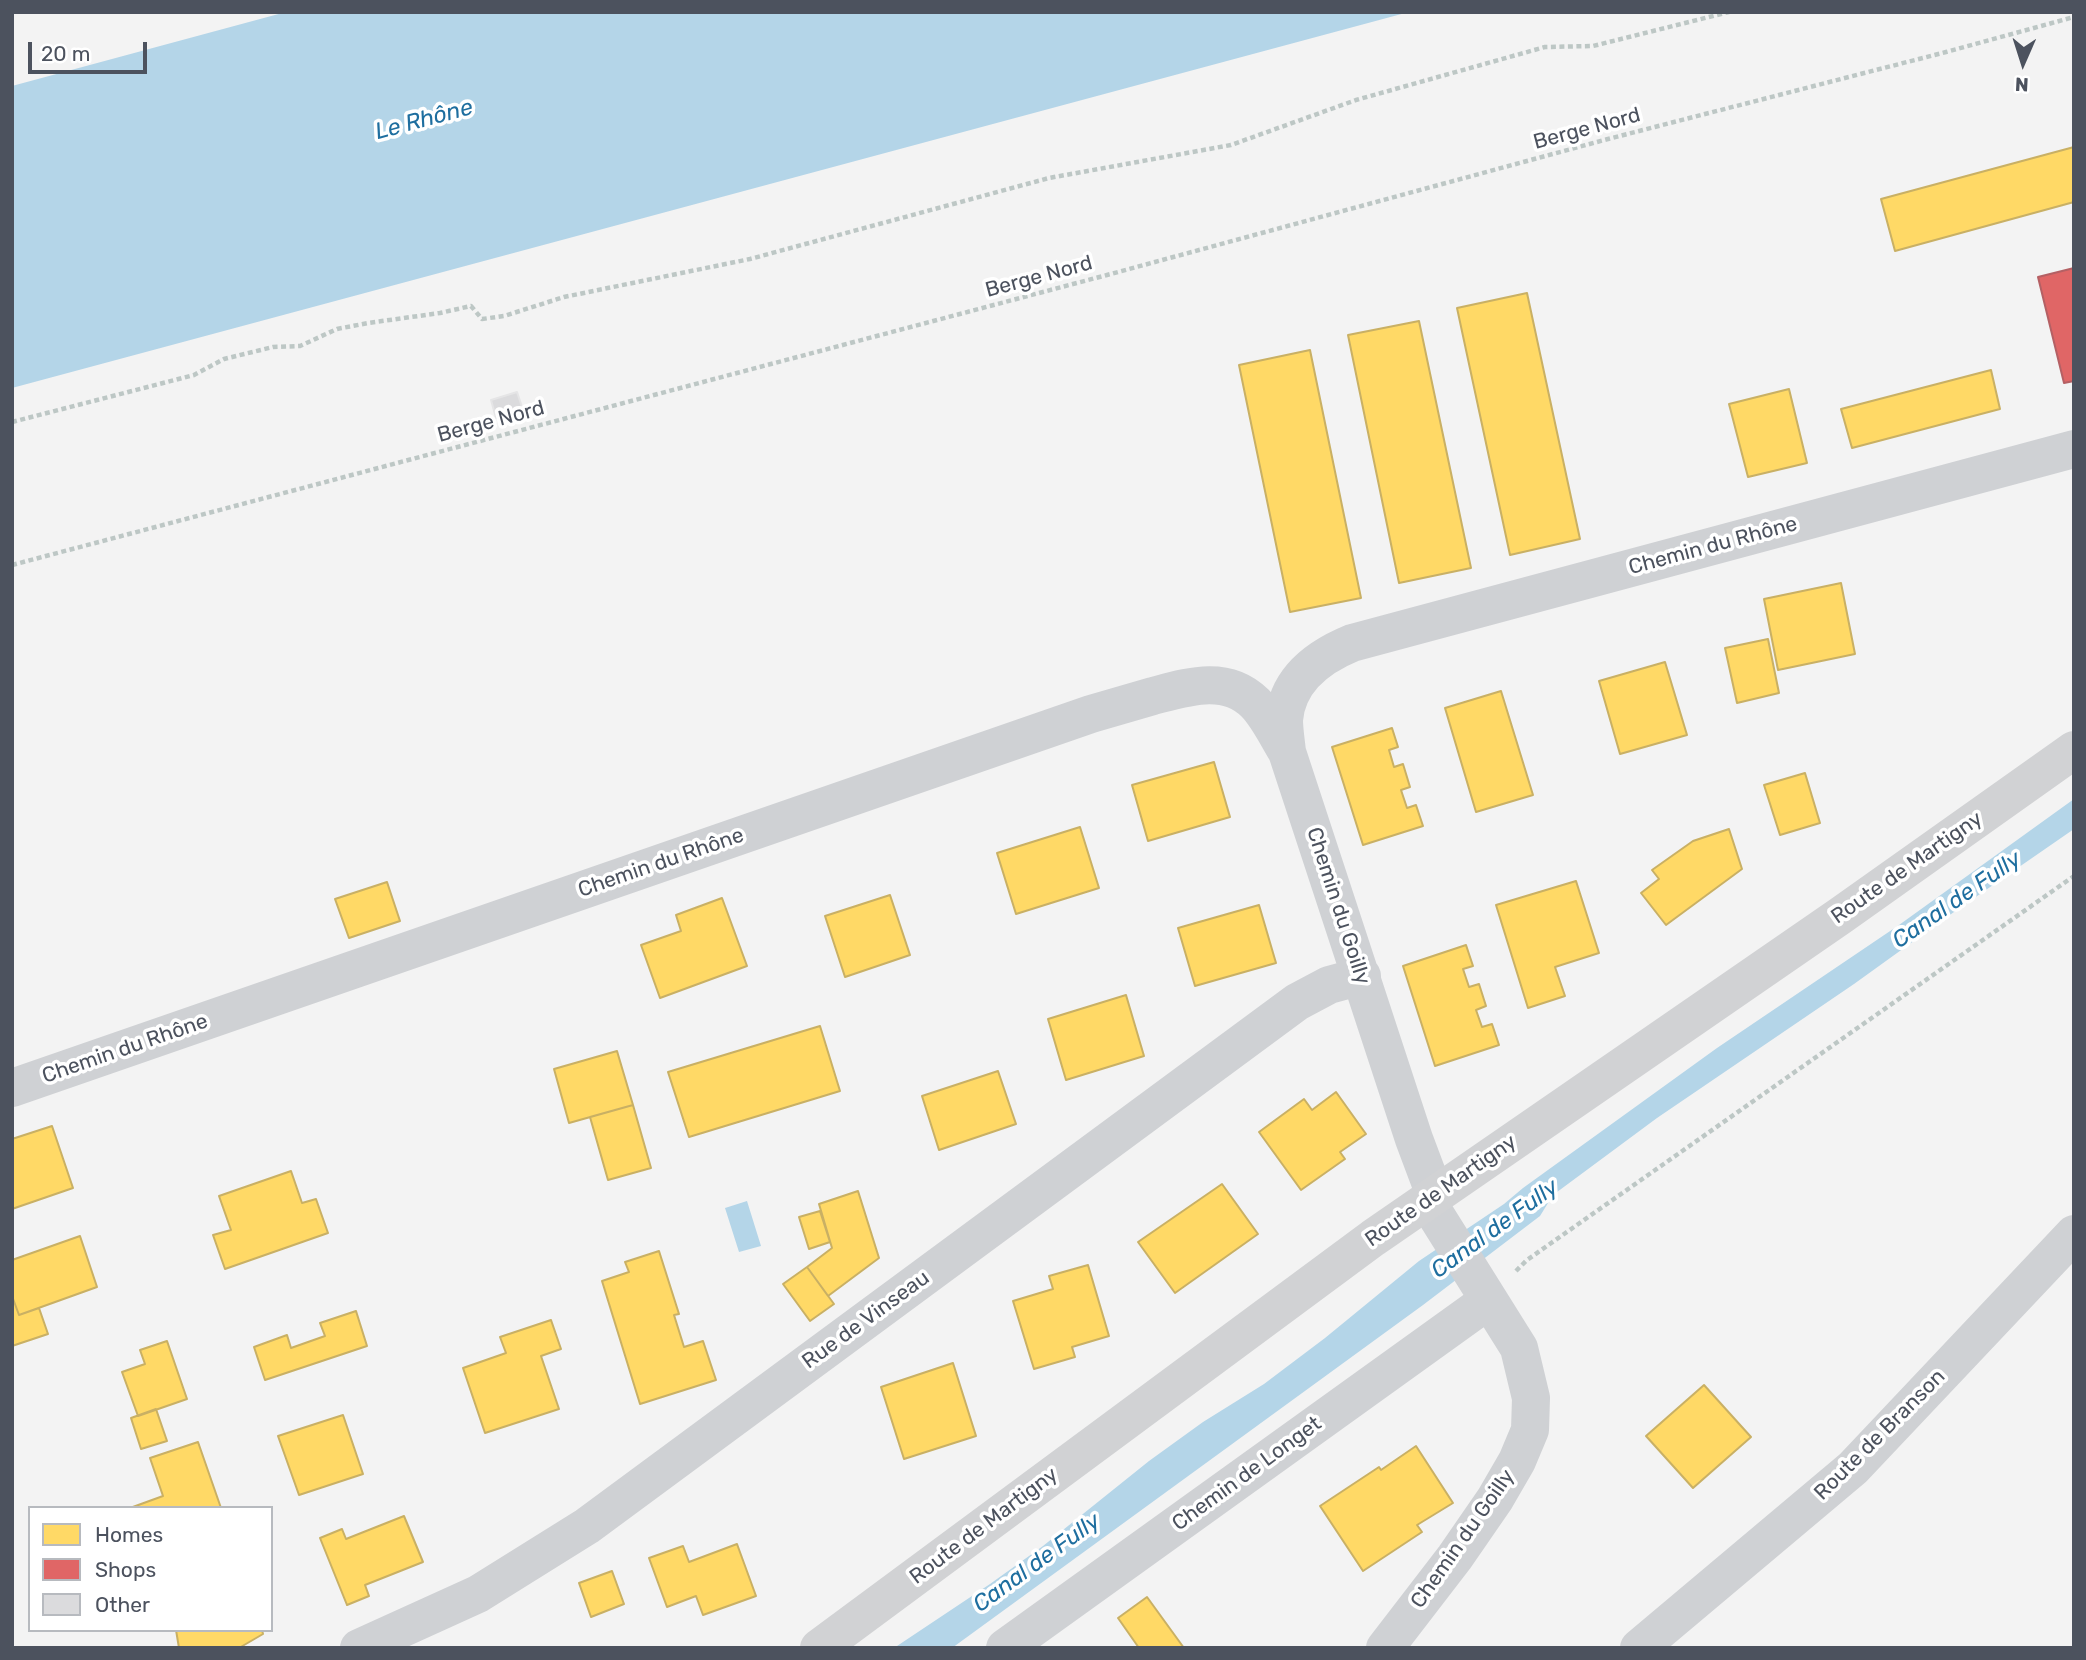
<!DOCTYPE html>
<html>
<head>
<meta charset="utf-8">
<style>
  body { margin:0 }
  #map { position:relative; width:2086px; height:1660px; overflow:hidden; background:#f3f3f3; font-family:Rubik,sans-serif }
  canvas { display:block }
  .frame { position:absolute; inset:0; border:14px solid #4c525e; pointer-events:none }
  .legend { position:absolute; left:28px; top:1506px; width:245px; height:126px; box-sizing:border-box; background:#fff; border:2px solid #b7babf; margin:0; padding:9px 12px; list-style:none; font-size:21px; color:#4c525e }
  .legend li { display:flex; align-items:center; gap:14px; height:35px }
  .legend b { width:35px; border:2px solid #b7babf }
  .north { position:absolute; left:1988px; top:28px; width:70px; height:70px; -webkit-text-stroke:5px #fff; paint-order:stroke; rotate:183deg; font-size:19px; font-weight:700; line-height:28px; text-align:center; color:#4c525e }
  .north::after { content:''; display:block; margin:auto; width:24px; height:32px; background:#4c525e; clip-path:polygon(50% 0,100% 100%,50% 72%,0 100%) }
  .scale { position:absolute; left:28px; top:42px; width:119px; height:32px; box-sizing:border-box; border:4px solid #4c525e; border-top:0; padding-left:9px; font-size:21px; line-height:24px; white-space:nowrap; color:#4c525e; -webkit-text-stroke:5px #fff; paint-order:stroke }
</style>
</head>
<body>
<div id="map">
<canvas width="2086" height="1660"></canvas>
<div class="frame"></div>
<ul class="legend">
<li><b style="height:19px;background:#ffd966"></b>Homes</li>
<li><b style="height:19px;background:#e06666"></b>Shops</li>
<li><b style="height:19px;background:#dbdbdd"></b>Other</li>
</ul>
<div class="north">N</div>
<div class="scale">20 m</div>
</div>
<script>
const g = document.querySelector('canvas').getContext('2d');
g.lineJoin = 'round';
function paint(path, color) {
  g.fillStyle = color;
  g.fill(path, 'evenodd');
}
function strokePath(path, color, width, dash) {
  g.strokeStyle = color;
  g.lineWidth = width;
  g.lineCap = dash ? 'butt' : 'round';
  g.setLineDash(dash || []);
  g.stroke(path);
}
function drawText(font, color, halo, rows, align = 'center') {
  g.font = font + ' Rubik,sans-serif';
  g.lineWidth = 7;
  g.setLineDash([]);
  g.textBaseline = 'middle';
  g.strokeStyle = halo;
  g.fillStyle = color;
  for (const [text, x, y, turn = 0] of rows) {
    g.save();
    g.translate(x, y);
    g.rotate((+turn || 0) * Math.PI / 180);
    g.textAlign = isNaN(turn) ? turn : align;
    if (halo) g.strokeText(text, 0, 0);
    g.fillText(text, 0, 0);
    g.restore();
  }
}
const water = new Path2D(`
  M286,12H1409L12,388V86Z
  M2074,799V829L1954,912L1854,984L1657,1118L1553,1195L1540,1216L1423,1305L952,1648H894L990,1584L1043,1546L1149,1461L1203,1422L1264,1384L1325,1338L1419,1261L1504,1204L1523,1188L1717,1048L1899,925Z
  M747,1201L761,1246L739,1252L725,1208Z`);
const homes = new Path2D(`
  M2074,147V202L1895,251L1881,199Z
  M1527,293L1580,539L1510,555L1457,308Z
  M1419,321L1471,568L1399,583L1348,335Z
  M1310,350L1361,598L1290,612L1239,365Z
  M1991,370L2000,409L1852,448L1841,409Z
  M1789,389L1807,463L1748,477L1729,404Z
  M1841,583L1855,654L1778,670L1764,599Z
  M1768,639L1779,693L1737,703L1725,648Z
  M1665,662L1687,735L1620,754L1599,681Z
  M1501,691L1533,795L1476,812L1445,708Z
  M1392,728L1398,747L1389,750L1394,767L1403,764L1410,787L1401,790L1407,808L1416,805L1423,826L1363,845L1332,747Z
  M1214,762L1230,817L1148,841L1132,785Z
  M1805,773L1820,823L1780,835L1764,785Z
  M1080,827L1099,888L1016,914L997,853Z
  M1729,829L1742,869L1666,925L1641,893L1659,879L1652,870L1693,841Z
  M1576,881L1599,953L1555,967L1565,996L1528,1008L1496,905Z
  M387,882L400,921L349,938L335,899Z
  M890,895L910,955L845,977L825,916Z
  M722,898L747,966L660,998L641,945L681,931L676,915Z
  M1259,905L1276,963L1195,986L1178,928Z
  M1466,945L1473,966L1463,969L1469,987L1479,984L1486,1006L1476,1010L1482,1027L1492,1024L1499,1045L1435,1066L1403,966Z
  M1126,995L1144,1056L1066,1080L1048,1019Z
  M820,1026L840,1091L689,1137L668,1072Z
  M617,1051L633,1105L569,1123L554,1069Z
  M998,1071L1016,1124L939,1150L922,1096Z
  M1336,1092L1366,1134L1340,1152L1345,1159L1301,1190L1259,1132L1304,1099L1312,1110Z
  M633,1105L651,1168L608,1180L590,1117Z
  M52,1126L73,1188L12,1209V1139Z
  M291,1171L302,1203L316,1199L328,1233L225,1269L213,1235L231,1230L219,1196Z
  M1222,1184L1258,1234L1175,1293L1138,1242Z
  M858,1191L879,1258L828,1296L807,1267L832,1248L819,1204Z
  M820,1211L830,1242L809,1249L799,1217Z
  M80,1236L97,1287L19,1315L12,1296V1260Z
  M659,1251L679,1314L674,1315L684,1347L703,1341L716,1380L640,1404L602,1281L629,1272L625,1262Z
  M1088,1265L1109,1336L1072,1347L1075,1357L1034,1369L1013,1301L1053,1289L1049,1276Z
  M807,1267L834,1304L810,1321L783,1284Z
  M12,1296L19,1315L39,1308L48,1334L12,1346Z
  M356,1311L367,1346L265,1380L254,1347L287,1335L291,1348L325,1336L320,1323Z
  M551,1320L561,1349L541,1356L559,1409L485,1433L463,1368L506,1353L500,1337Z
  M167,1341L187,1399L138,1416L122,1372L145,1364L140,1350Z
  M953,1363L976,1436L904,1459L881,1387Z
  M1704,1385L1751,1437L1693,1488L1646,1436Z
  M156,1409L167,1441L141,1449L131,1418Z
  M343,1415L363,1474L299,1495L278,1436Z
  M198,1442L221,1508H130L163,1496L150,1458Z
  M1416,1446L1453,1503L1417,1525L1422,1532L1363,1571L1320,1506L1379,1467L1381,1470Z
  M404,1516L423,1562L365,1585L369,1596L347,1605L320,1538L342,1529L346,1539Z
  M737,1544L756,1596L703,1615L696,1596L667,1607L649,1558L683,1546L689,1562Z
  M612,1571L624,1604L591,1617L579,1583Z
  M1147,1597L1184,1648H1139L1118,1618Z
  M176,1630H262L263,1634L239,1648H179Z`);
const shops = new Path2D(`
  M2074,268V381L2064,383L2038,277Z`);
const building = new Path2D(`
  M517,392L523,410L496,418L491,400Z`);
const path = new Path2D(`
  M12,422L194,375L224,359L273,347L300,346L337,329L368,323L440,313L471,306L482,319L504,316L564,297L750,259L1049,178L1231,145L1356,100L1545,47L1593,46L1729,12
  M12,565L1107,275L1608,139L1946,52L2074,17
  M1516,1271L1527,1260L2074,876`);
const minor = new Path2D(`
  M12,1088L1091,714C1111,708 1132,702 1153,696C1187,687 1226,674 1255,703C1268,716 1277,736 1287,752
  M1435,1195L1414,1139L1287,752C1286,742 1284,730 1284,720C1287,680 1318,657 1352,643L2074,449
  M359,1648L478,1594L587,1526L1297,1002L1329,985L1362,976
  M1005,1648L1489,1300
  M1385,1648L1455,1557L1495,1499L1517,1461L1530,1430L1531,1398L1519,1348L1427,1201
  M1639,1648L1853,1468L2074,1234`);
const secondary = new Path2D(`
  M819,1648L1373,1238L1840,916L2074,750`);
const streetNames = [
  ["Berge Nord",1587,129,-15],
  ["Berge Nord",1039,277,-15],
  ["Berge Nord",491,422,-15],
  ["Chemin du Rhône",1713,546,-15],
  ["Chemin du Rhône",661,863,-19],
  ["Route de Martigny",1907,868,-35],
  ["Chemin du Goilly",1338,906,72],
  ["Chemin du Rhône",125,1049,-19],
  ["Route de Martigny",1441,1191,-35],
  ["Rue de Vinseau",866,1320,-36],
  ["Route de Branson",1880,1435,-45],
  ["Chemin de Longet",1247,1474,-36],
  ["Route de Martigny",984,1526,-37],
  ["Chemin du Goilly",1463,1539,-55]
];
const waterNames = [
  ["Le Rhône",424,120,-15],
  ["Canal de Fully",1957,900,-35],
  ["Canal de Fully",1495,1229,-36],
  ["Canal de Fully",1037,1563,-36]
];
paint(water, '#b4d5e8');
paint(homes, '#ffd966');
strokePath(homes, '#c9b064', 2);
paint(shops, '#e06666');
strokePath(shops, '#b46064', 2);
paint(building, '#dbdbdd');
strokePath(building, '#e5e5e6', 2);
strokePath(path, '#bdc7c5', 4.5, [5, 3.5]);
strokePath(minor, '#cfd1d4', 38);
strokePath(secondary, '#d1d2d4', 38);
drawText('21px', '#4c525e', '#fff', streetNames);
drawText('italic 23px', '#1e6e9f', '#fff', waterNames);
</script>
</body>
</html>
